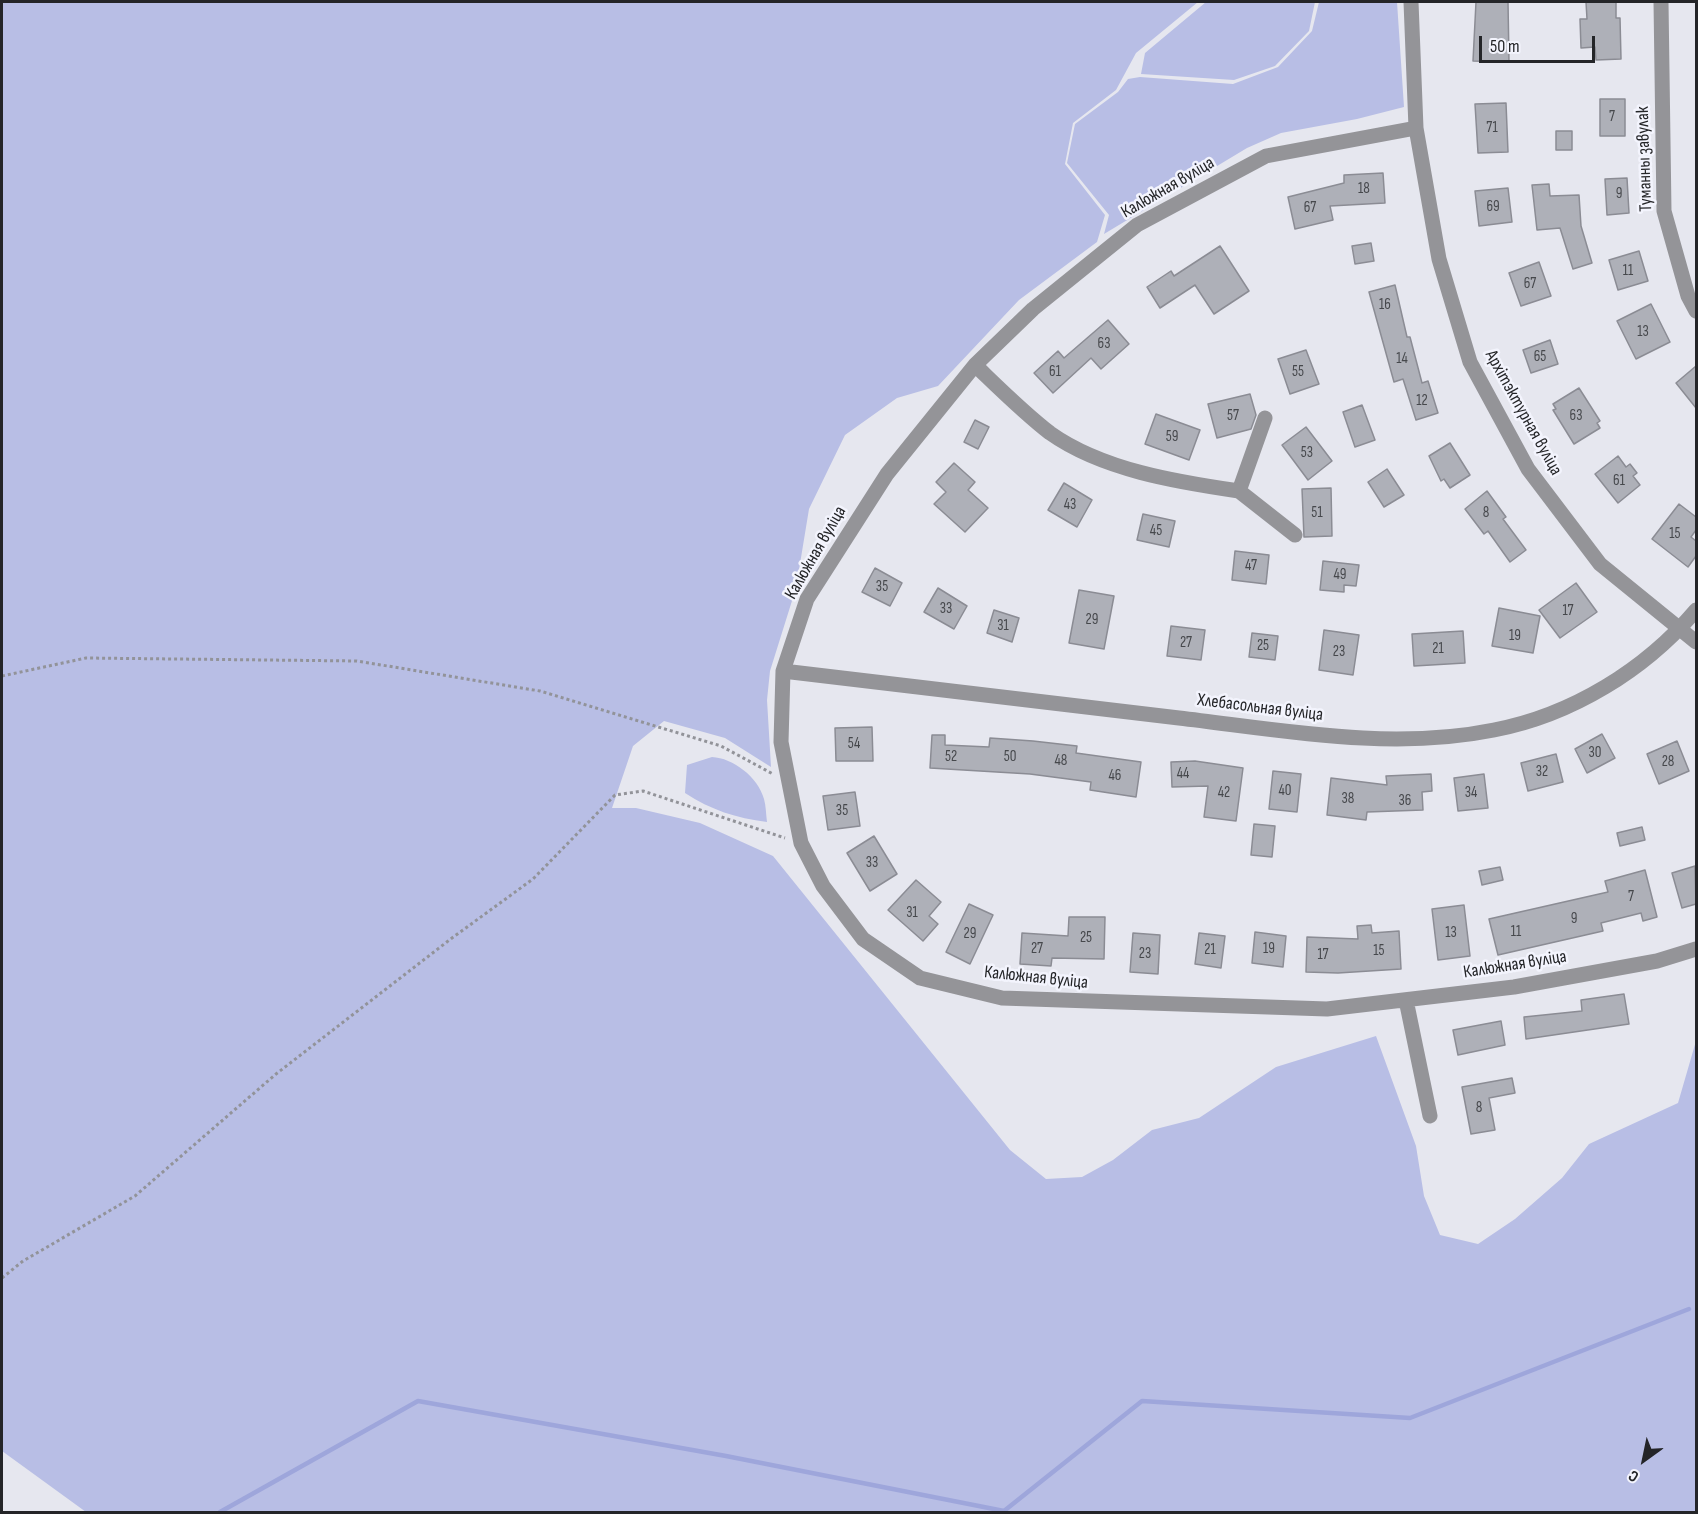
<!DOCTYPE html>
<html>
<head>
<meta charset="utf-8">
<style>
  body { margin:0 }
  #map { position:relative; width:1698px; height:1514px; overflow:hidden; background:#e6e7ef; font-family:"Sofia Sans Condensed",sans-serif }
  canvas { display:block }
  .frame { position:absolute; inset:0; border:3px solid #242528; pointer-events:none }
  .north { position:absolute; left:1614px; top:1430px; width:60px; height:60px; -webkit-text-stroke:4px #f3f4fd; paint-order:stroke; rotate:213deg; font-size:16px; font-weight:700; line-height:24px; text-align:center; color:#242528 }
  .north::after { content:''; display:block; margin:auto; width:21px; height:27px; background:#242528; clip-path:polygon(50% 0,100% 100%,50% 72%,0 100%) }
  .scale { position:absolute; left:1479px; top:36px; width:116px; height:27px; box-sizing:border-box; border:3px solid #242528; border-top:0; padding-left:8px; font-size:18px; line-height:21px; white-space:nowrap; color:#242528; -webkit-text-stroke:4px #f3f4fd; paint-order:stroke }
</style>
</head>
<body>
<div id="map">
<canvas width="1698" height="1514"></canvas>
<div class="frame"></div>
<div class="north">С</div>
<div class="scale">50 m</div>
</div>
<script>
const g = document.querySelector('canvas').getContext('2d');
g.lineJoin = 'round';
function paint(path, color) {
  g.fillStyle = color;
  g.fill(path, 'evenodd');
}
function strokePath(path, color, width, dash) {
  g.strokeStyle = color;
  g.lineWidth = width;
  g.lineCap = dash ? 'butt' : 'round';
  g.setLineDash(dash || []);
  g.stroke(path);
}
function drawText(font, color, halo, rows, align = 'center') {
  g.font = font + ' "Sofia Sans Condensed",sans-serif';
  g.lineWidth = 5;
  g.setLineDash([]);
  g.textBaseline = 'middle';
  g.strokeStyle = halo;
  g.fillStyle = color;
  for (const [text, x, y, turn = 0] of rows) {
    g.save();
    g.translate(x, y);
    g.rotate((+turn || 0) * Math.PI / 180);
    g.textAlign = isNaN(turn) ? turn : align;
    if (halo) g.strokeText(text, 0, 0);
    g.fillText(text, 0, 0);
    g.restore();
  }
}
const green = new Path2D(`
  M2,2H1198L1136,53L1116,90L1073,123L1065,164L1105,215L1097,242L1019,300L938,386L897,398L845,435L809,509L796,588L770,671L767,700L771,767L725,738L664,721L633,746L612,808H636L700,823L773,856L1010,1150L1046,1179L1082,1177L1113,1160L1152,1130L1199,1118L1276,1067L1376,1036L1416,1146L1424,1196L1440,1235L1478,1244L1515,1219L1562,1178L1589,1144L1678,1103L1696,1041V1512H86L2,1451Z
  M1206,2H1315L1309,31L1275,66L1234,80L1141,74L1145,53Z
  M1319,2H1397L1404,107L1357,119L1281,133L1247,148L1104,234L1109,215L1067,163L1075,124L1118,92L1128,79L1140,77L1233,84L1278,67L1312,31Z
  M712,757C733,758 758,777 764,799C766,806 766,815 767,822C736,818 711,810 685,793L687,765Z`);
const stream = new Path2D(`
  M220,1512L418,1401L726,1456L1004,1511L1142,1401L1410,1418L1689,1309`);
const building = new Path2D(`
  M1476,2H1508L1509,62L1473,61Z
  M1586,2H1616V18H1620L1621,59L1596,60L1595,47L1581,48L1580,19H1587Z
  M1600,99H1625V136H1600Z
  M1506,103L1508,152L1478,153L1475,104Z
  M1556,131H1572V150H1556Z
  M1383,173L1385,203L1330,206L1333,220L1295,229L1288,197L1344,183V175Z
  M1627,178L1629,213L1607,215L1605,179Z
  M1549,184L1550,196L1579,195L1581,226L1592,263L1573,269L1560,228L1537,230L1532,185Z
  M1508,188L1512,222L1479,226L1475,191Z
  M1371,243L1374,261L1355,264L1352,246Z
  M1220,246L1249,291L1214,314L1195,285L1160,308L1147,287L1171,271L1174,276Z
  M1639,251L1648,281L1618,290L1609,260Z
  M1539,262L1551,296L1521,306L1509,273Z
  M1395,285L1407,337H1410L1422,383L1428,381L1438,413L1416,420L1403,379L1394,382L1369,292Z
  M1651,304L1670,342L1636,359L1617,321Z
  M1108,320L1129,344L1101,369L1091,358L1053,393L1034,373L1058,351L1064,358Z
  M1550,340L1558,364L1531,373L1523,350Z
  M1306,350L1319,384L1290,394L1278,359Z
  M1696,366V408L1676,383Z
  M1579,388L1600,421L1597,423L1600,428L1574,444L1553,410L1556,409L1553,404Z
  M1250,394L1256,415L1251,429L1217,438L1208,404Z
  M1362,405L1375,440L1355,447L1343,412Z
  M1156,414L1200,430L1189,460L1145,444Z
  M975,420L989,427L978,449L964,442Z
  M1306,427L1332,461L1308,480L1282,445Z
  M1450,443L1470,475L1450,488L1444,479L1441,481L1429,456Z
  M1618,456L1626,467L1630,464L1637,473L1633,476L1640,485L1618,503L1595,474Z
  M954,463L975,482L968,490L988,508L965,532L934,504L946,492L936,482Z
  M1387,469L1404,495L1384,507L1368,482Z
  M1064,483L1092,500L1077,527L1048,510Z
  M1331,488L1332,536L1304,537L1302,489Z
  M1487,491L1506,517L1503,519L1526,550L1510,562L1488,531L1484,534L1465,509Z
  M1679,504L1696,517V530L1691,537L1696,541V556L1688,567L1652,539Z
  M1143,514L1175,521L1169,547L1137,540Z
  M1235,551L1269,555L1266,584L1232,580Z
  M1323,561L1359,565L1356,586L1344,585V592L1320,590Z
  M875,568L902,583L890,606L862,592Z
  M1576,583L1597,612L1560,638L1539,610Z
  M938,588L967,606L954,629L924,612Z
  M1079,590L1114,596L1104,649L1069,643Z
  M1499,608L1540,616L1533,653L1492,646Z
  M994,610L1019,618L1012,642L987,633Z
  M1171,626L1205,630L1201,660L1167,656Z
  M1324,630L1359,635L1353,675L1319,670Z
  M1463,631L1465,663L1414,666L1412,634Z
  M1252,633L1278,636L1275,660L1249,657Z
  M872,727L873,761H836L835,728Z
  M1602,734L1615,758L1587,773L1575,749Z
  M932,735H945V745L989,747L990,738L1033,741L1077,746L1076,753L1141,762L1136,797L1090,790L1091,782L1030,774L930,768Z
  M1677,741L1689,771L1659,784L1647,754Z
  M1556,754L1563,782L1528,791L1521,763Z
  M1195,761L1243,768L1236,821L1204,817L1208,786L1172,787L1171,762Z
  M1273,771L1301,774L1297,812L1269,809Z
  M1431,774L1432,791L1422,792L1423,810L1367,812L1366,820L1327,815L1331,778L1387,785L1386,776Z
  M1484,774L1488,808L1458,811L1454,778Z
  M855,792L860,826L828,830L823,796Z
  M1254,824L1275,826L1272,857L1251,855Z
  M1642,827L1645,840L1620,846L1617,833Z
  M874,836L897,874L870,891L847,853Z
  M1695,866L1696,904L1682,908L1672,873Z
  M1500,867L1503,880L1482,885L1479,871Z
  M1645,870L1657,917L1643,921L1641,913L1601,923L1603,931L1498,955L1489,919L1608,892L1605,881Z
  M916,880L941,902L929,916L938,924L923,941L888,910Z
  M969,904L993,915L970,964L946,952Z
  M1464,905L1470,956L1438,960L1432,909Z
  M1069,917H1105L1104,959L1052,958L1051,966L1020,964L1022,933L1068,936Z
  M1371,925L1372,933L1399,931L1401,969L1338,973L1306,972L1307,937L1358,939L1357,926Z
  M1255,932L1286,936L1283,967L1252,963Z
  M1133,933L1160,935L1158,974L1130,972Z
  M1199,933L1225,936L1221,968L1195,964Z
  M1624,994L1629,1024L1526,1039L1524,1017L1582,1011L1581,1000Z
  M1501,1021L1505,1045L1458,1055L1453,1030Z
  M1512,1078L1515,1093L1489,1098L1495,1130L1471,1134L1462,1087Z`);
const path = new Path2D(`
  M2,676L86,658L357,661L540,691L721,746L773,774
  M2,1278L23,1261L135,1196L276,1074L452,938L533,879L615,795L643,791L785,838`);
const minor = new Path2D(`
  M1411,2L1416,128L1439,259L1470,362L1528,469L1600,564L1696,642
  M1661,2L1664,211L1688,296L1696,311
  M1416,128L1266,156L1137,225L1033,309L975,365L887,474L807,599L783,671L781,742L801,843L823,886L863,939L920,978L1002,998L1327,1009L1514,987L1657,961L1696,949
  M975,365C999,388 1024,413 1050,433C1102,470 1177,482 1239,491
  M1265,418L1239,491L1295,535
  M783,671C915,687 1047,702 1179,718C1282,730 1391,751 1494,730C1572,715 1645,670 1696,610
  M1406,1000L1430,1116`);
const numberNames = [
  ["7",1612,117],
  ["71",1492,128],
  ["18",1364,189],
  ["9",1619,194],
  ["69",1493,207],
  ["67",1310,208],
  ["11",1628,271],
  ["67",1530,284],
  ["16",1385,305],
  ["13",1643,332],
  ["63",1104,344],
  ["65",1540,357],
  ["14",1402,359],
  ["61",1055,372],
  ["55",1298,372],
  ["12",1422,401],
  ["57",1233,416],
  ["63",1576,416],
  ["59",1172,437],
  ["53",1307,453],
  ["61",1619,481],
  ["43",1070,505],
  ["51",1317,513],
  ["8",1486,513],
  ["45",1156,531],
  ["15",1675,534],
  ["47",1251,566],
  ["49",1340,575],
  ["35",882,587],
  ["33",946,609],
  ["17",1568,611],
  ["29",1092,620],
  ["31",1003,626],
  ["19",1515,636],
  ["27",1186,643],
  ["25",1263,646],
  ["21",1438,649],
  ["23",1339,652],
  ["54",854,744],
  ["30",1595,753],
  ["52",951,757],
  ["50",1010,757],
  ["48",1061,761],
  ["28",1668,762],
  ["32",1542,772],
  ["44",1183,774],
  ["46",1115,776],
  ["40",1285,791],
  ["42",1224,793],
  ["34",1471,793],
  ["38",1348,799],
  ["36",1405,801],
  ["35",842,811],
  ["33",872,863],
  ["7",1631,897],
  ["31",912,913],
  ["9",1574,919],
  ["11",1516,932],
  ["13",1451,933],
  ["29",970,934],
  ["25",1086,938],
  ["27",1037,949],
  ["19",1269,949],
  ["21",1210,950],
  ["15",1379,951],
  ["23",1145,954],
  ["17",1323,955],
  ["8",1479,1108]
];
const streetNames = [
  ["Туманны завулак",1645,159,-92],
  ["Калюжная вуліца",1168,188,-30],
  ["Архітэктурная вуліца",1523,413,61],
  ["Калюжная вуліца",816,553,-60],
  ["Хлебасольная вуліца",1260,708,7],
  ["Калюжная вуліца",1515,965,-9],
  ["Калюжная вуліца",1036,978,6]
];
paint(green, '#b8bee5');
strokePath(stream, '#9ea6db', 4.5);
paint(building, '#aeb0b8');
strokePath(building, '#8b8c94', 1.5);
strokePath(path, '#929399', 3, [3, 3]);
strokePath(minor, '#949498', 15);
drawText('15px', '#46484c', null, numberNames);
drawText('18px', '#242528', '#f3f4fd', streetNames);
</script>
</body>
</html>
